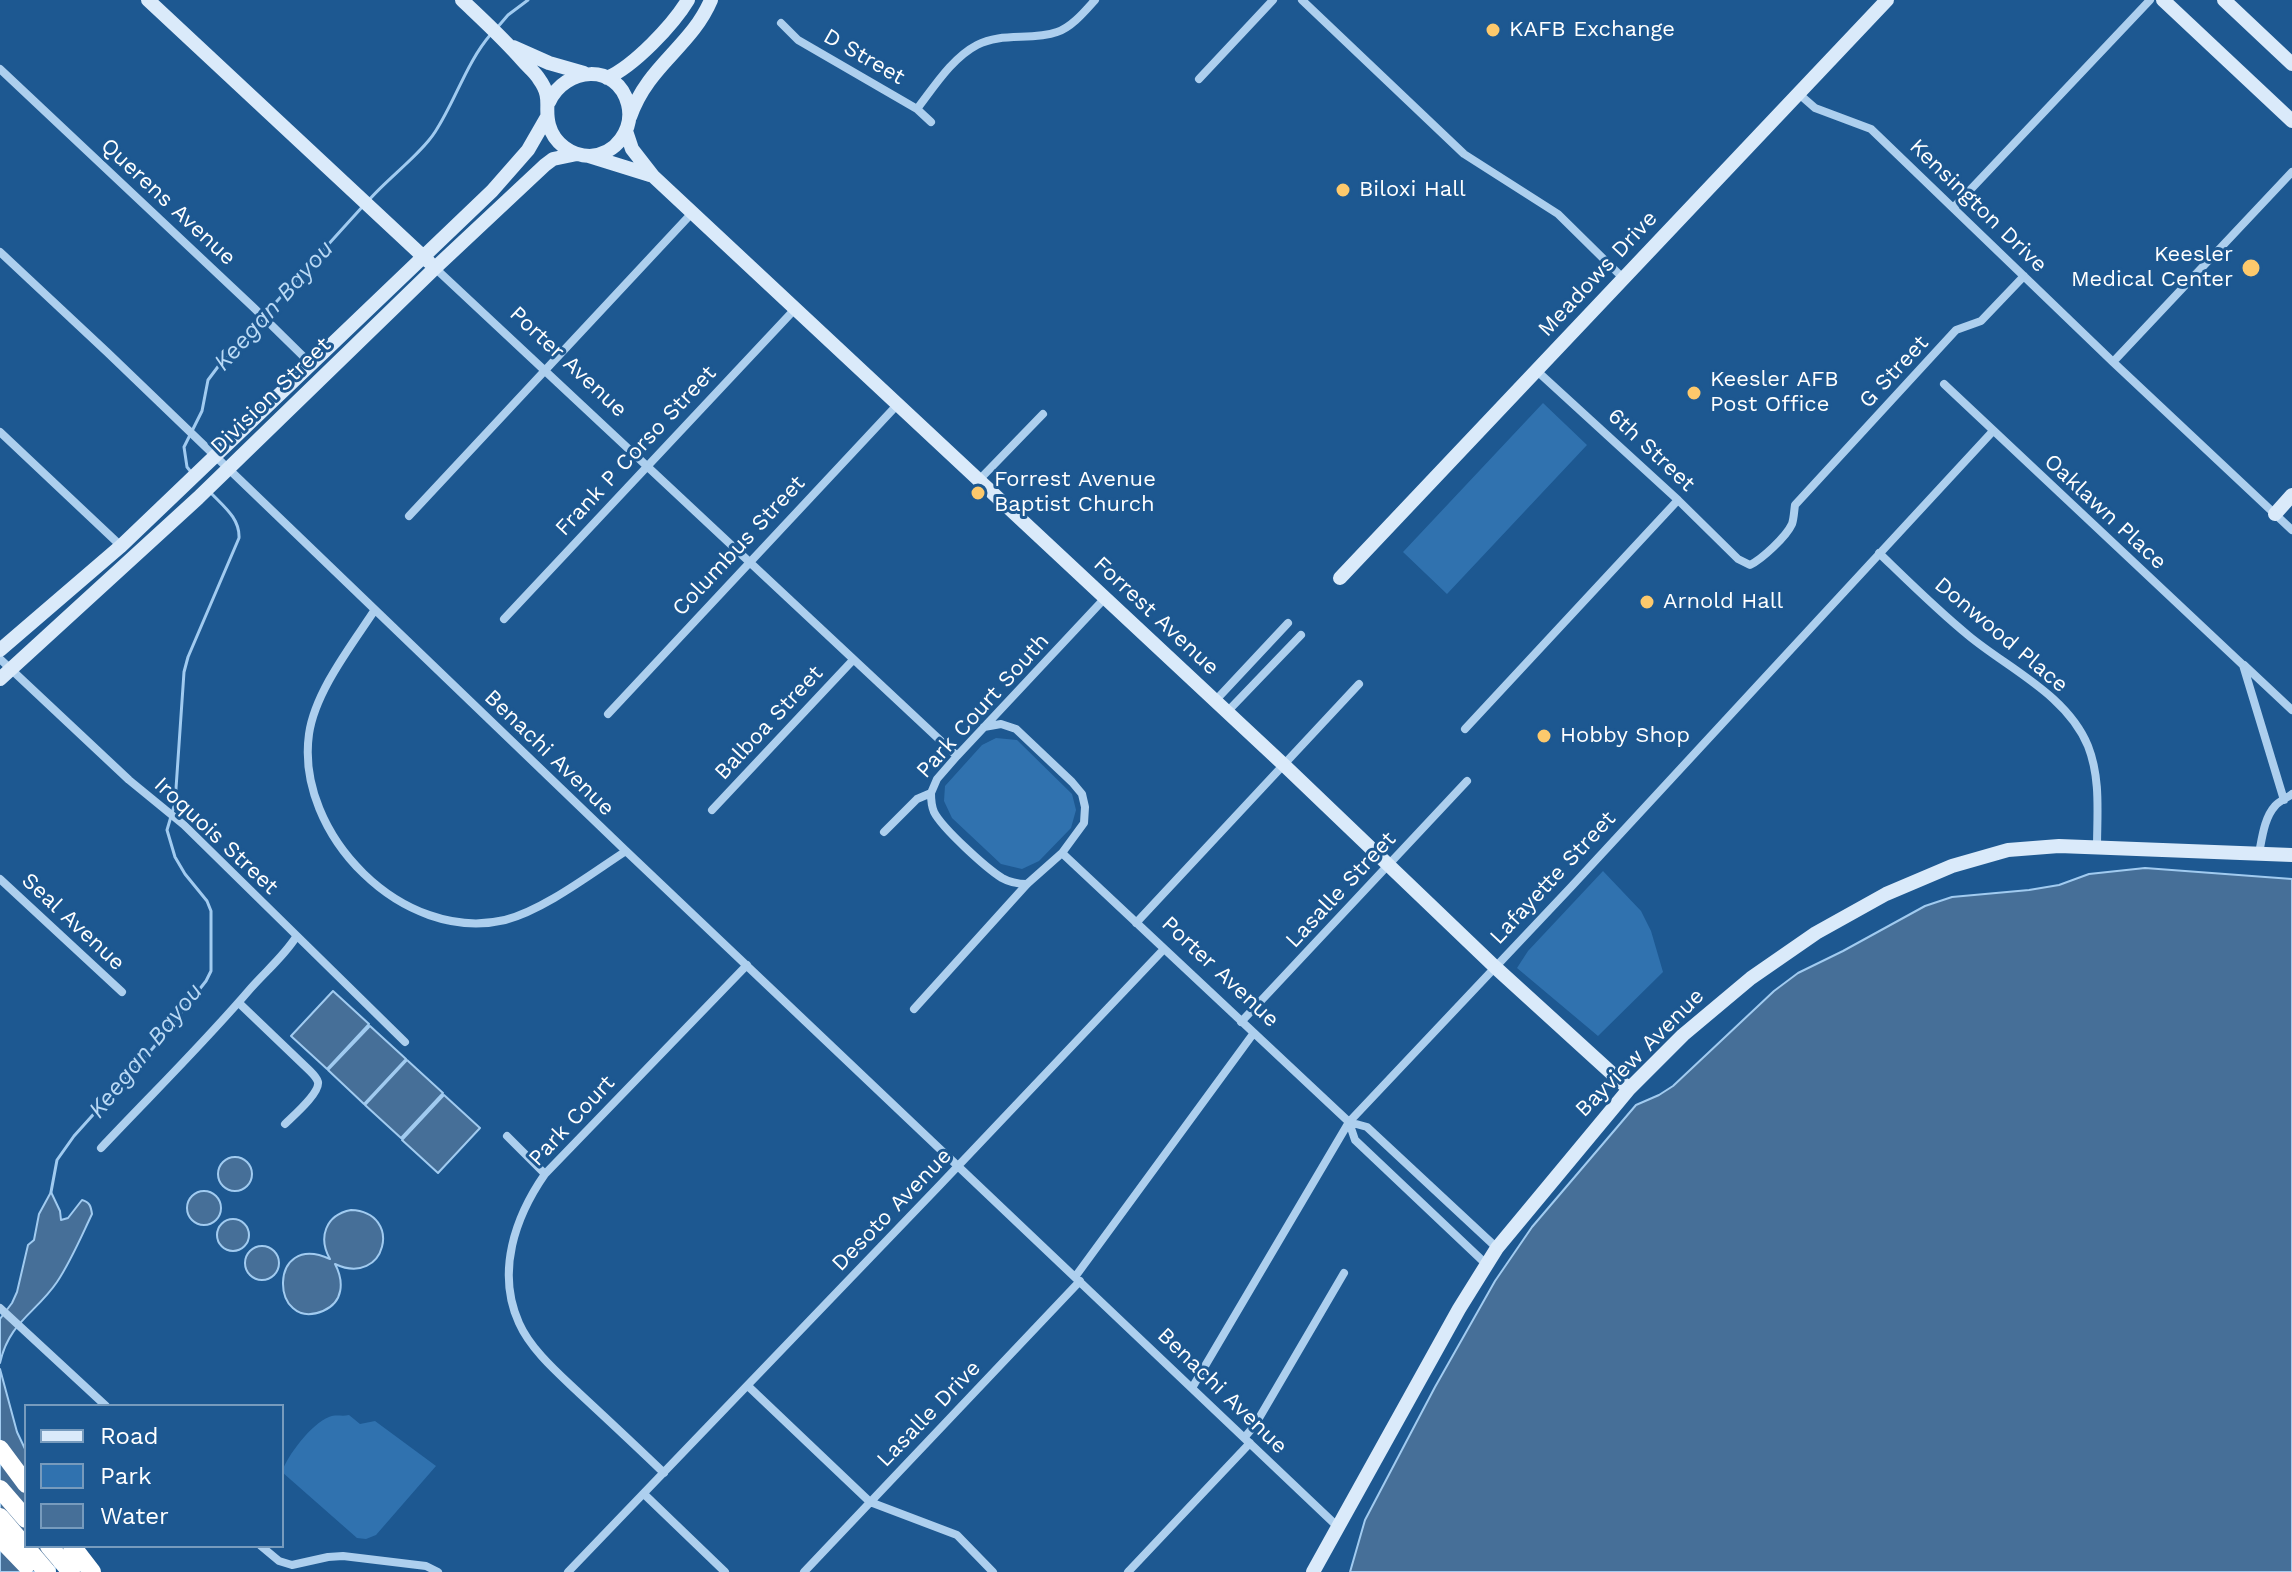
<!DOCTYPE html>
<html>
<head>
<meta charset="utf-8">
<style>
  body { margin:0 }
  #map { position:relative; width:2292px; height:1572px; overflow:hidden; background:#1d5891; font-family:"Work Sans",sans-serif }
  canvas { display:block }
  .legend { position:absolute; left:24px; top:1404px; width:260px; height:144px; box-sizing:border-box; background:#1d5891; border:2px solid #779bbd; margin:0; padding:10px 14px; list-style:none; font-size:24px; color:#fff }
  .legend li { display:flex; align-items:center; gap:16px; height:40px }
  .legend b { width:40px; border:2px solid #779bbd }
</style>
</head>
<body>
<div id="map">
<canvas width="2292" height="1572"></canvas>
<ul class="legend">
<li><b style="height:10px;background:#daeafa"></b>Road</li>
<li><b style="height:22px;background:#3072af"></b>Park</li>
<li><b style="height:22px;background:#466f98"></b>Water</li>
</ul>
</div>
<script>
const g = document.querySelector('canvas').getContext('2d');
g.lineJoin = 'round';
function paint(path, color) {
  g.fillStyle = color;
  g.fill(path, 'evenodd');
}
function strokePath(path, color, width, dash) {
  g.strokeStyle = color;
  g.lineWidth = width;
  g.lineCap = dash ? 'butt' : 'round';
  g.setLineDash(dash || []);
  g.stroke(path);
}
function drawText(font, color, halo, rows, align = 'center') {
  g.font = font + ' "Work Sans",sans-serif';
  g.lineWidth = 6;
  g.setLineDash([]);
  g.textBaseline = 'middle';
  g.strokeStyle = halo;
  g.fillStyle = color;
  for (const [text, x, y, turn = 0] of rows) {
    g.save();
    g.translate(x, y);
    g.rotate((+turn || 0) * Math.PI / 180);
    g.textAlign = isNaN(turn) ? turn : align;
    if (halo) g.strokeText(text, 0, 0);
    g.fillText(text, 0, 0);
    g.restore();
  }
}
const green = new Path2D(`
  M1543,403L1587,445L1447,594L1403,552Z
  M996,738L1017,740L1072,794L1076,810L1071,828L1039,861L1022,869L1001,864L952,818L944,801L945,786L982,745Z
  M1603,871L1641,911L1651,931L1663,972L1598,1036L1517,968L1528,951Z
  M349,1415L360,1424L375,1421L436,1466L376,1535L366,1539L357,1538L282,1472C287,1456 312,1423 329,1417C336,1414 342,1417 349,1415Z`);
const water = new Path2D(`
  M2145,868L2292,879V1572H1350L1365,1520L1435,1387L1495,1281L1532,1227L1636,1105L1659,1095L1673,1086L1774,991L1798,973L1843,951L1925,906L1952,897L2029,890L2059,885L2089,874Z
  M333,991L369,1024L327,1069L291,1036Z
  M370,1026L406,1059L364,1104L328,1070Z
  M407,1060L443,1093L401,1138L365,1105Z
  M444,1095L480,1128L438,1173L402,1140Z
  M218 1174a17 17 0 1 1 34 0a17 17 0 1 1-34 0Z
  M187 1208a17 17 0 1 1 34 0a17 17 0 1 1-34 0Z
  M51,1192L60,1211L61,1220L68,1218L82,1200C90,1202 91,1207 92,1214C81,1237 71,1261 57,1282C36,1313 9,1322 0,1363V1319L12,1303L17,1292L28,1245L34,1240L39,1214Z
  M351,1210C404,1212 386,1288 335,1264C344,1281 344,1302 323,1311C270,1333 267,1230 330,1259C318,1238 325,1215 351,1210Z
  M217 1235a16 16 0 1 1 32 0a16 16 0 1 1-32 0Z
  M245 1263a17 17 0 1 1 34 0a17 17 0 1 1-34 0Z
  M0,1369L17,1432L26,1451V1546H54L55,1572H0Z`);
const stream = new Path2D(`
  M496,29L508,15L528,0
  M369,200C387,179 421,154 435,132C456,100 466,63 491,34
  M191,472L187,467L184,447L202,411L208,380L220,364L364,205
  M51,1192L57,1160L74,1136L153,1048L206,981L211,971V911L207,901L185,874L175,857L167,830L175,803L184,672L188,657L239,538C240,518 223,506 210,492`);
const street = new Path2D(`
  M1302,0L1464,154L1558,214L1624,279
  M781,23L798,40L917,109L931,122
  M0,69L253,307L310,363
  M1199,79L1273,0
  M1799,94L1815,108L1871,129L2113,362L2292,530
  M917,109C934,87 952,58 977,45C1001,32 1032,41 1057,32C1072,27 1085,11 1095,0
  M1954,207L2150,0
  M0,252L108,353L626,851L1338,1527
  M435,268L957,756
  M2113,362L2292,172
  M1537,371L1678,500L1738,559L1750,565C1762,559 1786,537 1792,524C1794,518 1794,511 1795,505L1956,330L1981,321L2024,276
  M1944,384L2243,665L2284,800
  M0,432L121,546
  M979,480L1043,414
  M409,516L692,213
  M1879,553C1908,581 1937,610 1969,636C2009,669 2067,695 2088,746C2101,779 2097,814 2097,849
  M374,611C351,646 315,692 309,734C295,834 403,944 505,920C544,910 592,873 626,851
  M504,619L795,309
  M0,659L129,780L184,825L405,1042
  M2244,665L2292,710
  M1215,701L1288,623
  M1227,712L1301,635
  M608,714L898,404
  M1465,729L1678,500
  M931,793C931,800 931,805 934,812C942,828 986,868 1002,878C1009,882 1018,884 1027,884
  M712,810L853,660
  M884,832L917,799L931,793L937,779L957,756L1105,598
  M1062,853L1349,1122L1367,1127L1497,1248
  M2259,853C2262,839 2264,818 2275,806C2279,801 2287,798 2292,794
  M0,879L122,992
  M1136,923L1359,684
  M239,1003L310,1071C313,1074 317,1078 318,1082C320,1093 293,1116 285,1124
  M914,1009L1027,884L1062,853L1084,823L1085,807L1082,794L1072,782L1016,729L1001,724L984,727
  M1241,1022L1467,781
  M1349,1122L1355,1140L1486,1264
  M507,1136L545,1174
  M101,1148C151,1095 204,1043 251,988C266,971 284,956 296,937
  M1075,1277L1253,1034
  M0,1308L106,1406
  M748,1386L870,1502L957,1535L993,1572
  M1192,1388L1349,1122L1572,886L1993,431
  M1244,1438L1255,1425L1344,1273
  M664,1473C636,1446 607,1419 579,1393C558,1373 531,1350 519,1323C496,1272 515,1217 545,1174L747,965
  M644,1494L725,1572
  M261,1546L279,1561L292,1565L328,1557L343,1556L426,1566L438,1572
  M568,1572L939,1186L1164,949
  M804,1572L1080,1281
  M1128,1572L1250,1443`);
const secondary = new Path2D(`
  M148,0L429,262
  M462,0C483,20 504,39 523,61C528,67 535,72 539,79C553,98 544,107 549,125C554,143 571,156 590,156C602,155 614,149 621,139C629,128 631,116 628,104C617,62 565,67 549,102
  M2163,0L2292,121
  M2224,0L2292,64
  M513,47L549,63L584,73
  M607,78C634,66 673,25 688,0
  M630,117C648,65 691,47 711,0
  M626,131L632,149L653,176L1284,765L1495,967L1629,1089
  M589,156L650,175
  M2275,514L2292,495
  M1340,578L1887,0
  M0,650L121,546L492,191L528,150L547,117
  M0,679L198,498L435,268L545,165L553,159L577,154
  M1313,1572L1459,1309L1497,1248L1629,1089L1683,1035L1751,978L1816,933L1886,894L1952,866L2008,850L2059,846L2292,855`);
const highway = new Path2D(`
  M0,1449L26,1484
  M0,1489L26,1519
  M0,1517L47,1572
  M0,1538L26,1565
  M49,1546L71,1572
  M72,1546L92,1572`);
const markers = [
  [1493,30,8,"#fdc96c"],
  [1343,190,8,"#fdc96c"],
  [2251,268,10,"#fdc96c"],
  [1694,393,8,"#fdc96c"],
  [978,493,8,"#fdc96c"],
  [1647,602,8,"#fdc96c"],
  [1544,736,8,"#fdc96c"]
];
const poiNames = [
  ["KAFB Exchange",1509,30],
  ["Biloxi Hall",1359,190],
  ["Keesler",2233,255,"right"],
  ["Medical Center",2233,280,"right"],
  ["Keesler AFB",1710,380],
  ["Post Office",1710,405],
  ["Forrest Avenue",994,480],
  ["Baptist Church",994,505],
  ["Arnold Hall",1663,602],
  ["Hobby Shop",1560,736]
];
const streetNames = [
  ["D Street",864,57,30],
  ["Querens Avenue",168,202,43],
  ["Kensington Drive",1978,206,44],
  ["Meadows Drive",1598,274,-47],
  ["Porter Avenue",568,362,43],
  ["G Street",1894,372,-47],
  ["Division Street",271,396,-44],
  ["6th Street",1651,450,43],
  ["Frank P Corso Street",636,451,-47],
  ["Oaklawn Place",2105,512,43],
  ["Columbus Street",739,546,-47],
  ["Forrest Avenue",1156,616,43],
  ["Donwood Place",2001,635,40],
  ["Park Court South",983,706,-48],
  ["Balboa Street",769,723,-47],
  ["Benachi Avenue",549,753,44],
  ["Iroquois Street",216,836,43],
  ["Lafayette Street",1553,878,-47],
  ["Lasalle Street",1341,890,-47],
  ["Seal Avenue",73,922,43],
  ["Porter Avenue",1220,972,43],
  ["Bayview Avenue",1640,1053,-45],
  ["Park Court",572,1121,-47],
  ["Desoto Avenue",892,1210,-46],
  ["Benachi Avenue",1222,1391,44],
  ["Lasalle Drive",929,1414,-46]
];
const waterNames = [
  ["Keegan Bayou",274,306,-48],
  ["Keegan Bayou",146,1051,-51]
];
paint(green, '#3072af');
paint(water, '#466f98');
strokePath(water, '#a1cbf0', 2);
strokePath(stream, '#a1cbf0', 3);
strokePath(street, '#adcfee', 8);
strokePath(secondary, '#daeafa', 14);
strokePath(highway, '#fff', 18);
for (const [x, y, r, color] of markers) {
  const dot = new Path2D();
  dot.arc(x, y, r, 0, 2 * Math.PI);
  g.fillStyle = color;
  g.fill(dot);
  strokePath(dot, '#1d5891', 3);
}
drawText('22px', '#fff', '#1d5891', poiNames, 'left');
drawText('22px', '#fff', '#1d5891', streetNames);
drawText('italic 24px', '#b9d9f5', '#1d5891', waterNames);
</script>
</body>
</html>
